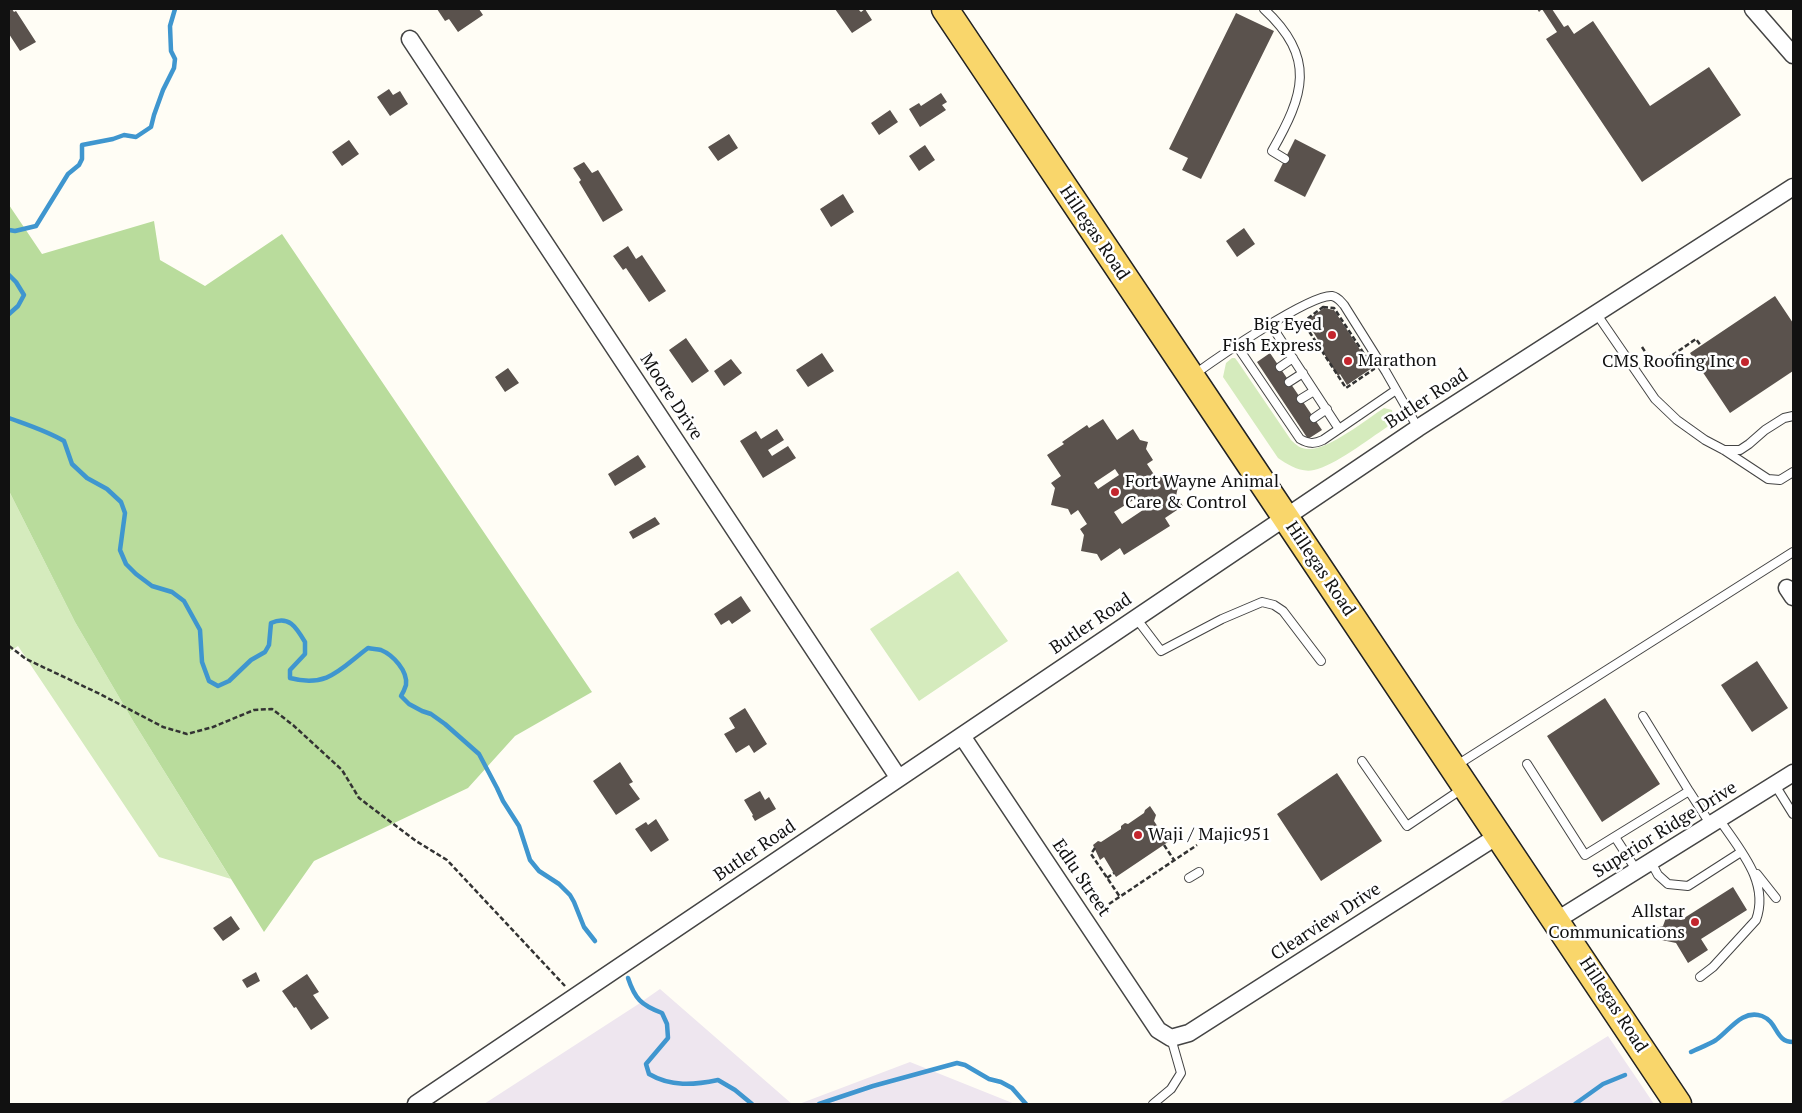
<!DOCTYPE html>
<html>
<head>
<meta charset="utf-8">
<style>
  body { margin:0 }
  #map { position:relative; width:1802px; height:1113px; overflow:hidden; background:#fffdf5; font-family:"PT Serif",serif }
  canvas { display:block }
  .frame { position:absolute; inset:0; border:10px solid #111; pointer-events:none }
</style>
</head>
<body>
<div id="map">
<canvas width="1802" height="1113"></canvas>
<div class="frame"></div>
</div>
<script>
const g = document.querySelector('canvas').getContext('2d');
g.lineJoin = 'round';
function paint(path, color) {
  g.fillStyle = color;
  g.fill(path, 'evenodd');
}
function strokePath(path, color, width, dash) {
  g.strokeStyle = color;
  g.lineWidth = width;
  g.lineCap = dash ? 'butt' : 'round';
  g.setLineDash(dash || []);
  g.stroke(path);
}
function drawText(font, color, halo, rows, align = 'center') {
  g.font = font + ' "PT Serif",serif';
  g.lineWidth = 5;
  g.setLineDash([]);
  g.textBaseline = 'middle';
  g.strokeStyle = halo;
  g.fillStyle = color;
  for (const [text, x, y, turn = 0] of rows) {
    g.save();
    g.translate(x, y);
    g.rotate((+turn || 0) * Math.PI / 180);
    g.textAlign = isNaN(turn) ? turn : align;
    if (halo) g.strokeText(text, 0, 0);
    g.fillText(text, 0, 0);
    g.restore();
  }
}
const industrial = new Path2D(`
  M660,989L792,1104H484L637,1005Z
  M1608,1036L1654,1104H1498Z
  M910,1062L1015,1104H799Z`);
const green = new Path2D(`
  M1232,358H1235L1238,362L1291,440C1296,445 1301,449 1308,449C1327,451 1367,419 1384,408L1392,410L1393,420L1387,427C1369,439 1334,466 1314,470C1301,473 1288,465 1278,458L1223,377L1226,363Z
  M9,491L75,622L133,721L231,879L159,857L18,646L9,652Z
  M958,571L1008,641L919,701L870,629Z`);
const forest = new Path2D(`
  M9,205L42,254L154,221L160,260L205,286L282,234L592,692L515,736L468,788L314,861L264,932L133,721L75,622L9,491Z`);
const stream = new Path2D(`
  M9,230L15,231L36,226L68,174L79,165L82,159V145L113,139L124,135L136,137L151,127L154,115L163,90L174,68L175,59L171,51L170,26L175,9
  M9,275L16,282L24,295L18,306L9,314
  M9,418C28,425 47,431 64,441L72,464L87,478L107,489L121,502L125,513L120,550L126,564L136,574L152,586L172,592L184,601L200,630L202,662L209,681L218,686L229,681L251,660L265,652L269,645L271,623C289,615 296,627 305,642V654L290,670V678C328,688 340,669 368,648C372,649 377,649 381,650C393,655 408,671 406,685C405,688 403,693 401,696L409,704L422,711L431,714L445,724L479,754L497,788L503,801L519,826L530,860L539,871L559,884L570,895L574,902L584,927L595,941
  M628,978C635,999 641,1005 662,1013L667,1024L668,1038L646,1064L649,1074C671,1087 694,1085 718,1080L735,1090L752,1104
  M1691,1052C1699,1048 1708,1045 1716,1040C1730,1030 1742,1009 1762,1016C1778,1022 1775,1042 1793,1042
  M819,1104L873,1086L957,1063L965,1065L989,1079L1001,1082L1012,1088L1026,1104
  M1575,1104L1603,1084L1625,1075`);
const building = new Path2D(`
  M9,9H12L14,12L16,11L36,42L20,51L9,34Z
  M437,9H479L483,15L458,32L449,19L445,21Z
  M835,9H858L861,12L865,9L872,20L852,33Z
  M1537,9H1552L1564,27L1568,25L1574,34L1593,21L1650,106L1709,67L1741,115L1642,182L1546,39L1557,32L1542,9L1539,12Z
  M1236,13L1274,31L1201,179L1182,170L1188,158L1169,149Z
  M389,89L393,95L400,91L408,104L390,116L377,97Z
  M941,93L947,102L942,105L946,110L920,127L909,109L919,103L921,106Z
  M890,110L898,122L879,135L871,123Z
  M729,134L738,148L718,161L708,147Z
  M1295,139L1326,155L1305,197L1274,181Z
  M349,140L359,154L342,166L332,152Z
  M925,145L935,160L919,171L909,156Z
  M584,162L592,173L598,170L623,210L603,222L579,182L581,180L573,168Z
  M843,194L854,212L831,227L820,209Z
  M1244,228L1255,244L1237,257L1226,241Z
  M628,246L636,259L642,255L666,291L649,302L626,268L623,270L613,256Z
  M1775,296L1793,323V371L1730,413L1690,353Z
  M1324,308L1334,310L1372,368L1347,385L1340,374L1338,376L1321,349L1322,348L1317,338L1306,321Z
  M686,338L709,371L692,383L669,350Z
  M822,353L834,371L808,387L796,370Z
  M1270,353L1322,430L1308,439L1257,362Z
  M731,359L742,373L724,386L714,371Z
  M508,368L519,383L505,392L495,377Z
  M1103,419L1117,440L1133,429L1140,440L1148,442L1146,449L1153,460L1147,464L1157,479L1163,475L1170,486L1178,487L1176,496L1183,506L1165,518L1170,526L1124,555L1120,548L1101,561L1097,554L1081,551L1084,535L1080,529L1087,524L1078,510L1071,515L1068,509L1051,505L1055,488L1051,483L1061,476L1047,455L1064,444L1062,442L1087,425L1089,428ZM1115,469L1119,475L1098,489L1094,483ZM1135,499L1143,510L1122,524L1114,512Z
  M777,429L784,440L768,450L772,456L788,446L796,458L763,478L740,441L756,431L761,439Z
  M638,455L646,467L615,486L608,474Z
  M655,517L660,524L633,539L629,532Z
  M741,596L751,611L732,624L729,620L721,625L714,614Z
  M1757,661L1788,708L1752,732L1721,685Z
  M1605,698L1660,784L1602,822L1547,736Z
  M745,708L767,744L754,753L749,745L736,753L724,734L735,728L729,718Z
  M620,762L633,782L629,784L640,799L616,815L593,781Z
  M1337,773L1382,841L1321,881L1277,814Z
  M760,791L765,800L769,797L776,809L755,821L752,816L753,815L744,800Z
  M1150,806L1156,815L1154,821L1168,842L1116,877L1104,857L1100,860L1093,845L1098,841L1101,842L1121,829V826L1125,823L1128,824L1144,813L1145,810Z
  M656,819L669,840L651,852L635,829L646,822L648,825Z
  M1733,887L1747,910L1701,939L1708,950L1688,963L1676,943L1657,939L1654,935L1656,928L1663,926L1668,912L1680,915L1678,919L1681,920Z
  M231,916L240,929L223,941L213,928Z
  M256,972L260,981L247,988L242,980Z
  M307,974L319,992L313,995L329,1018L311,1030L296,1007L294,1008L282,991Z`);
const path = new Path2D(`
  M1323,307L1334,308L1374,369L1346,388L1303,322Z
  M1642,347L1655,367L1696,339L1701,346
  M9,646L26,659L100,694L163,727L187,734L213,727L254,710L272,709L293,725L342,770L359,798L416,841L447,860L565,986
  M1164,845L1174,860
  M1095,848L1091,854L1120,897
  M1107,878L1114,873
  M1109,904L1197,845`);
const service = new Path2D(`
  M1264,9C1317,58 1304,95 1272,151L1285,159
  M1596,313L1655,399L1677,420L1705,440L1724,450L1768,479L1780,480L1793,472
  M1271,325L1339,429
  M1237,346L1300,439C1309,444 1314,444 1323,440L1396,390
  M1280,367L1293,358
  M1195,374C1217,358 1310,294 1332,296C1338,297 1340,301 1344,305L1386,372L1418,428
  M1289,382L1303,373
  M1301,399L1314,391
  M1314,418L1327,409
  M1724,450H1740L1749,444L1765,430L1784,418L1793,416
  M1136,618L1161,651L1222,619L1262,602L1274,605L1283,611L1321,661
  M1362,761L1407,826L1462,789
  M1527,764L1585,855L1689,791L1643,716
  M1457,765L1793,552
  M1775,785L1793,814
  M1689,791L1711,825
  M1615,837L1637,871
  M1651,862L1658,875L1668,884L1688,886L1741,852
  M1757,874L1776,898
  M1189,878L1199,872
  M1700,977L1713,967L1756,920C1770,882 1739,849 1719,819
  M1153,1104L1171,1089L1181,1073L1171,1038`);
const minor = new Path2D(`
  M1753,9L1793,55
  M410,39L898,777
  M1787,588L1793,597
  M962,736L1158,1030L1171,1038L1189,1033L1499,835
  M1557,920L1793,773
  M416,1104L1418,428L1793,187`);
const primary = new Path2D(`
  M945,9C1188,375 1436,737 1678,1104`);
const markers = [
  [1332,335,5,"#c4262e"],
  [1348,361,5,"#c4262e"],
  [1745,362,5,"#c4262e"],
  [1115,492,5,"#c4262e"],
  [1138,835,5,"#c4262e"],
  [1695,922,5,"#c4262e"]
];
const streetNames = [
  ["Hillegas Road",1094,233,56],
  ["Moore Drive",671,397,57],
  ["Butler Road",1427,399,-33],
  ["Hillegas Road",1320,569,56],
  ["Butler Road",1091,624,-34],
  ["Superior Ridge Drive",1665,830,-32],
  ["Butler Road",755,851,-34],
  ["Edlu Street",1081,878,56],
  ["Clearview Drive",1326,922,-33],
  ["Hillegas Road",1613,1005,57]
];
const poiNames = [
  ["Big Eyed",1322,325],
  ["Fish Express",1322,346],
  ["Marathon",1358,361,"left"],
  ["CMS Roofing Inc",1735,362],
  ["Fort Wayne Animal",1125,482,"left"],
  ["Care & Control",1125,503,"left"],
  ["Waji / Majic951",1148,835,"left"],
  ["Allstar",1685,912],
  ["Communications",1685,933]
];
paint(industrial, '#eee6ef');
paint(green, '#d5ebbd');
paint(forest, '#b9dc9c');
strokePath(stream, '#3f96cf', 4.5);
paint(building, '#5a524d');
strokePath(service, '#444', 10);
strokePath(minor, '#444', 19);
strokePath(primary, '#222', 29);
strokePath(path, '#333', 2.5, [5, 2.5]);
strokePath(service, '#fff', 8);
strokePath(minor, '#fff', 16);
strokePath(primary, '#f9d66b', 26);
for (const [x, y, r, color] of markers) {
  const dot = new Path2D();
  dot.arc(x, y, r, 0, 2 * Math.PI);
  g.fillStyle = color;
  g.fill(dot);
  strokePath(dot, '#fff', 2);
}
drawText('18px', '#111', '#fff', streetNames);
drawText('18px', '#111', '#fff', poiNames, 'right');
</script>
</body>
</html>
